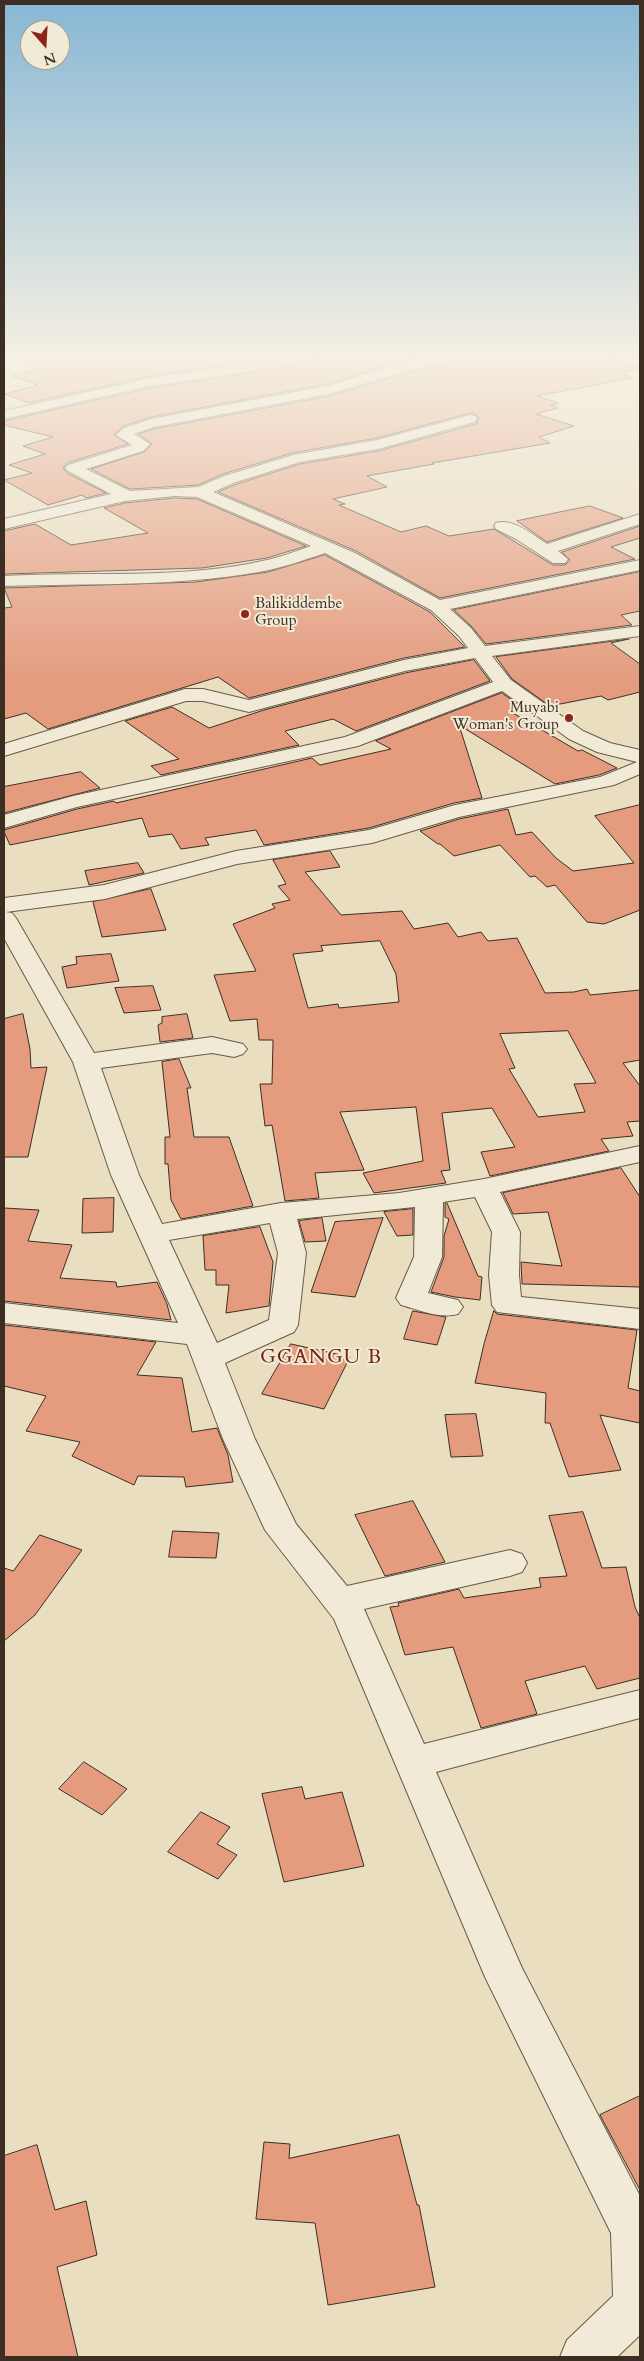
<!DOCTYPE html>
<html>
<head>
<meta charset="utf-8">
<style>
  body { margin:0 }
  #map { position:relative; width:644px; height:2361px; overflow:hidden; background:#e9dec0; font-family:Cardo,serif }
  canvas { display:block }
  .frame { position:absolute; inset:0; border:5px solid #3d2e23; pointer-events:none }
  .north { position:absolute; left:20px; top:20px; width:50px; height:50px; box-sizing:border-box; background:#f1ead6; border:1px solid #a99f8e; border-radius:50%; rotate:161deg; font-size:14px; font-weight:700; line-height:20px; text-align:center; color:#3d2e23 }
  .north::after { content:''; display:block; margin:auto; width:18px; height:22px; background:#8f2418; clip-path:polygon(50% 0,100% 100%,50% 72%,0 100%) }
</style>
</head>
<body>
<div id="map">
<canvas width="644" height="2361"></canvas>
<div class="frame"></div>
<div class="north">N</div>
</div>
<script>
const g = document.querySelector('canvas').getContext('2d');
g.lineJoin = 'round';
function paint(path, color) {
  g.fillStyle = color;
  g.fill(path, 'evenodd');
}
function strokePath(path, color, width, dash) {
  g.strokeStyle = color;
  g.lineWidth = width;
  g.lineCap = dash ? 'butt' : 'round';
  g.setLineDash(dash || []);
  g.stroke(path);
}
function drawText(font, color, halo, rows, align = 'center') {
  g.font = font + ' Cardo,serif';
  g.lineWidth = 4;
  g.setLineDash([]);
  g.textBaseline = 'middle';
  g.strokeStyle = halo;
  g.fillStyle = color;
  for (const [text, x, y, turn = 0] of rows) {
    g.save();
    g.translate(x, y);
    g.rotate((+turn || 0) * Math.PI / 180);
    g.textAlign = isNaN(turn) ? turn : align;
    if (halo) g.strokeText(text, 0, 0);
    g.fillText(text, 0, 0);
    g.restore();
  }
}
const building = new Path2D(`
  M16,354H252L287,365L320,357V354H436L402,361L327,384L151,417L123,426L114,435L128,444L67,463L63,468L67,473L106,493L86,498L82,495L48,505L4,480L32,473L9,465L45,454L23,446L53,437L4,425V421L145,389L256,372L260,366L256,362L251,361L145,377L29,403L5,394L38,385L12,376L44,368L15,359Z
  M477,354H517L523,356L530,354H603L640,369L621,373L632,378L537,396L558,403L551,405L558,408L536,414L574,426L539,437L550,443L432,463L434,464L367,476L387,487L333,499L345,504L339,505L401,532L426,526L449,536L494,529L553,565H565L570,560L562,552L640,526V538L611,547L635,559L440,598L356,551L218,492L237,484L300,464L378,451L476,424L479,418L475,414L470,413L377,438L292,453L223,474L198,485L130,489L91,469L144,452L152,444L138,434L154,429L330,396L410,372L468,360Z
  M175,498L197,499L306,546L267,558L202,568L4,574V531L35,524L71,545L148,533L104,508L125,503Z
  M590,506L623,518L547,542L517,521Z
  M325,555L430,612L465,647L404,658L249,698L218,677L48,729L26,713L4,719V608L12,607L4,588L196,582L268,572Z
  M640,572V611L621,615L632,625L486,644L472,627L454,610Z
  M629,639L611,643L640,664V692L608,700L601,696L550,706L512,679L496,657Z
  M474,660L490,681L356,731L333,719L285,731L299,745L161,775L151,766L179,759L125,721L172,707L209,728L264,710L405,673Z
  M502,693L526,710L513,713L578,751L582,750L617,768L599,775L555,784L459,725L482,798L454,803L369,828L264,845L256,830L205,838L209,845L181,849L172,834L149,837L142,818L10,845L4,832V830L77,809L114,801L116,803L312,758L320,765L391,749L376,741Z
  M81,772L100,788L4,813V787Z
  M640,805V910L604,924L587,922L555,885L547,887L535,876L530,877L500,845L454,856L440,844H438L420,831L459,819L508,809L516,835L532,832L556,858L573,871L634,863L595,816Z
  M330,851L340,867L305,872L341,915L402,911L414,929L448,923L458,937L481,932L488,941L517,938L545,993L574,992L587,989L590,995L640,990V1060L623,1063L640,1086V1121L627,1122L633,1136L601,1139L609,1151L490,1176L481,1152L515,1147L492,1108L442,1113L450,1170L441,1171L446,1183L374,1193L363,1173L423,1161L416,1107L340,1112L364,1170L315,1173L319,1198L285,1201L272,1125L265,1126L260,1084H272L273,1040H259L257,1019L230,1021L214,975L256,971L233,924L275,908L272,904L290,900L278,886L286,884L273,860ZM380,941L396,974L399,1002L339,1008L338,1004L308,1008L293,954L323,951L321,946ZM568,1031L596,1083L574,1084L585,1112L538,1117L509,1069L515,1068L500,1034Z
  M138,863L144,873L89,885L85,871Z
  M151,889L166,930L102,937L93,902Z
  M111,954L119,981L67,988L62,967L77,964L76,957Z
  M153,986L161,1010L124,1013L115,988Z
  M23,1014L30,1049L31,1068L47,1067L28,1157H4V1019Z
  M187,1014L193,1038L160,1042L158,1025L162,1023V1017Z
  M179,1059L191,1088H187L194,1137H229L253,1206L181,1219L171,1200L168,1164H165V1137H170L162,1062Z
  M621,1168L640,1197V1287L522,1284L521,1262L562,1266L548,1212L513,1214L503,1193Z
  M114,1198L113,1232L82,1233L83,1199Z
  M447,1203L478,1276L482,1277L480,1300L455,1297L431,1292L444,1257V1236L449,1219L445,1217V1204Z
  M4,1208L39,1210L28,1241L72,1245L60,1278L116,1282L117,1287L157,1282L167,1304L171,1320L4,1301Z
  M413,1209V1235L397,1236L384,1212Z
  M322,1218L326,1241L305,1242L299,1221Z
  M383,1218L355,1297L311,1292L335,1222Z
  M260,1227L273,1262L269,1306L226,1313L229,1285H216V1270H205L203,1236Z
  M413,1311L446,1317L437,1345L404,1339Z
  M494,1311L497,1314L637,1330L628,1388L640,1391V1423L600,1415L621,1470L569,1477L550,1423H545L546,1393L475,1383L484,1344Z
  M4,1325L156,1342L137,1375L182,1378L192,1432L217,1428L228,1455L233,1482L186,1487L184,1477L138,1476L134,1485L72,1456L80,1442L26,1431L46,1396L4,1386Z
  M291,1344L350,1357L324,1409L262,1394Z
  M476,1414L483,1456L451,1457L445,1415Z
  M413,1501L445,1562L385,1576L355,1515Z
  M583,1512L602,1568L626,1567L635,1607L640,1618V1678L597,1689L585,1666L525,1681L537,1714L481,1728L453,1647L405,1655L390,1607L399,1606L398,1603L459,1589L464,1598L541,1587L539,1578L567,1576L549,1516Z
  M173,1531L219,1533L216,1558L169,1557Z
  M40,1535L82,1550L35,1615L4,1641V1568L13,1571Z
  M84,1762L127,1789L102,1815L59,1789Z
  M302,1787L305,1799L342,1792L364,1866L284,1882L262,1794Z
  M201,1812L230,1827L217,1844L237,1855L218,1879L168,1852Z
  M640,2096V2190L600,2115Z
  M399,2135L417,2205H419L435,2287L328,2305L315,2223L256,2219L264,2142L290,2144L289,2158Z
  M37,2145L55,2210L86,2201L97,2255L57,2267L78,2357H4V2156Z`);
const street = new Path2D(`
  M446,354H475L468,358L410,370L329,394L154,427L134,434L150,444L143,451L86,469L130,491L198,487L224,476L293,455L377,440L470,415L475,416L477,419L475,422L378,449L300,462L236,482L213,492L355,553L440,600L640,560V570L450,609L471,628L485,646L640,626V636L492,656L511,680L583,731L610,743L640,750V774L614,785L459,817L372,843L237,864L105,899L6,912L12,913L16,918L94,1053L212,1037L243,1044L247,1049L243,1054L234,1057L212,1053L101,1068L139,1175L162,1224L281,1203L399,1193L484,1179L640,1146V1162L500,1192L520,1232L519,1275L521,1297L640,1309V1329L497,1312L492,1305L489,1275L492,1232L475,1197L443,1202L442,1257L428,1293L458,1300L463,1307L458,1314C440,1319 419,1310 401,1305L396,1298L414,1257L415,1207L297,1219L306,1253L298,1325L294,1332L225,1363L255,1439L296,1524L347,1586L510,1550L522,1554L527,1563L522,1572L510,1576L364,1609L424,1744L640,1690V1718L436,1772L522,1968L640,2196V2335L617,2357H560L567,2340L613,2296L611,2233L485,1977L334,1619L265,1530L223,1439L187,1344L4,1323V1303L178,1323L111,1175L73,1062L4,938V898L104,885L236,851L369,830L455,805L600,777L637,762L597,752L569,739L502,691L358,746L77,807L4,828V815L73,796L345,737L493,682L475,658L405,671L249,712L203,701H186L4,756V744L185,689H203L249,700L404,660L468,648L459,636L431,610L325,553C304,560 282,568 259,572C175,587 88,583 4,586V576C90,571 183,580 267,560C282,557 296,551 311,546L197,497L175,496L125,501L4,529V519L111,494L68,471L65,468L68,465L132,445L116,435L124,428L151,419L327,386L402,363ZM270,1223L278,1253L269,1320L217,1343L169,1240Z
  M251,363L256,364L258,367L256,370L145,387L4,419V411L145,379Z
  M640,514V524L558,551L568,559L565,563H553L516,539L496,529L494,526L496,523C513,518 533,535 547,544Z`);
const markers = [
  [245,614,5,"#8f2418"],
  [569,718,5,"#8f2418"]
];
const farPoinames = [
  ["Balikiddembe",255,605],
  ["Group",255,622],
  ["Muyabi",559,709,"right"],
  ["Woman's Group",559,726,"right"]
];
const quarterNames = [
  ["GGANGU B",321,1358]
];
paint(building, '#e49b7e');
strokePath(building, '#3d2e23', 1);
strokePath(street, '#685a4a', 2);
paint(street, '#f1ead6');
const sky = g.createLinearGradient(0, 0, 0, 685);
sky.addColorStop(0, '#87b7d4');
sky.addColorStop(0.52, '#f5f0e3');
sky.addColorStop(1, '#f5f0e300');
g.fillStyle = sky;
g.fillRect(0, 0, 644, 685);
for (const [x, y, r, color] of markers) {
  const dot = new Path2D();
  dot.arc(x, y, r, 0, 2 * Math.PI);
  g.fillStyle = color;
  g.fill(dot);
  strokePath(dot, '#f1ead6', 2);
}
drawText('15px', '#3d2e23', '#f1ead6', farPoinames, 'left');
g.letterSpacing = '1px';
drawText('20px', '#7a1f14', '#f1ead6', quarterNames);
g.letterSpacing = '0px';
</script>
</body>
</html>
